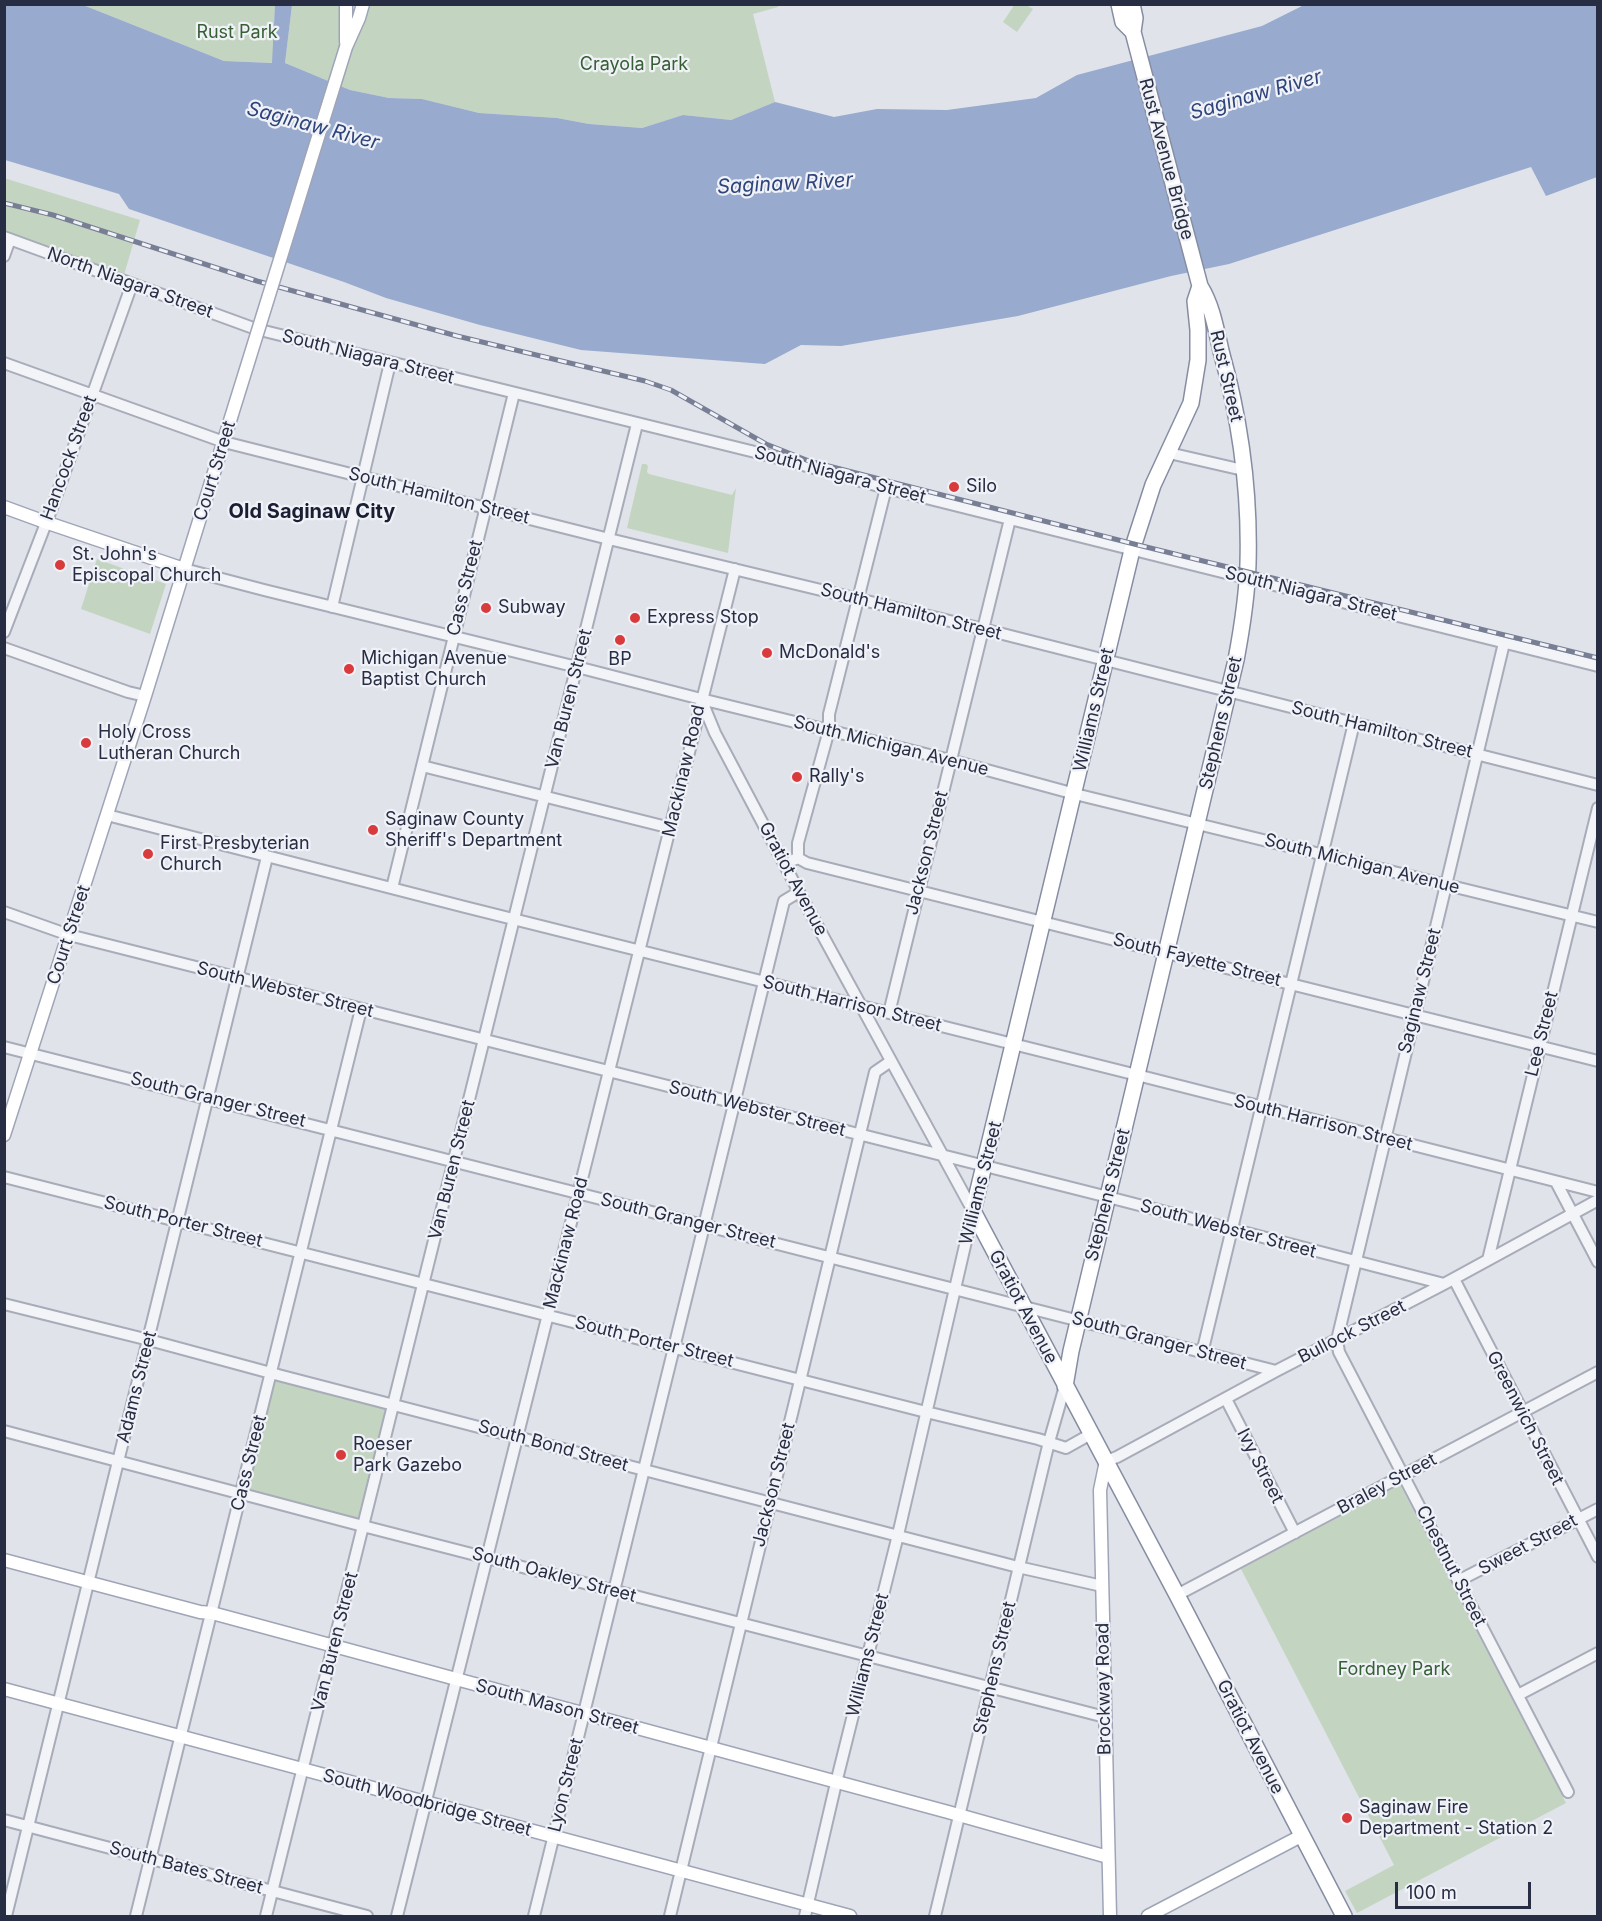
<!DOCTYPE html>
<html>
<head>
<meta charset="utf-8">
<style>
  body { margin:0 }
  #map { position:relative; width:1602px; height:1921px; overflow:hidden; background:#e0e3ea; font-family:Inter,sans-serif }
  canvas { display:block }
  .frame { position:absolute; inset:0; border:6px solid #272d43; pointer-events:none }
  .scale { position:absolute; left:1395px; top:1882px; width:136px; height:27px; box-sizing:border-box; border:3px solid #272d43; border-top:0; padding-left:8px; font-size:18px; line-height:21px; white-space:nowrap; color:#272d43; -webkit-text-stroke:4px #f0f2f8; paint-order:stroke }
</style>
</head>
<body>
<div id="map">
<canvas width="1602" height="1921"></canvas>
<div class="frame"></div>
<div class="scale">100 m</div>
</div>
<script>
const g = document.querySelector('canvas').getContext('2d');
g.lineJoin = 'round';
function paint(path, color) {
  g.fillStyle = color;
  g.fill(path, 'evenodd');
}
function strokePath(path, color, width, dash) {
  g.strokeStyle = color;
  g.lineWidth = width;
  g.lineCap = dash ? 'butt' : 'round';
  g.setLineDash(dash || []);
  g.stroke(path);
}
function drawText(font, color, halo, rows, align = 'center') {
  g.font = font + ' Inter,sans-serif';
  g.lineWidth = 4.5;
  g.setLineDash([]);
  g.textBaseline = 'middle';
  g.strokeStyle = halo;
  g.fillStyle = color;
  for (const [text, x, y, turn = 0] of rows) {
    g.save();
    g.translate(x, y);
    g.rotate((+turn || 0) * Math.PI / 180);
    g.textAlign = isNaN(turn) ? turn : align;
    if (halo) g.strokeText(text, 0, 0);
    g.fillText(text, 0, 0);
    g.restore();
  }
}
const green = new Path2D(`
  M778,4V7L753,14L775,102L731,120L683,115L642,128L589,124L557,118L479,113L422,99L389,98L350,90L285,63L292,5H346V45L363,5Z
  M1015,4L1026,5L1033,9L1017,32L1003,22Z
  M83,5H275L273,63L224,61Z
  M4,178L140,220L124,275L5,233Z
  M642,464H646L648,466L647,472L649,474L732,495L736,488L728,553L627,528Z
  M97,559L166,584L150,634L81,609Z
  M275,1380L386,1408L359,1519L248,1490Z
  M1400,1485L1566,1803L1357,1913L1345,1891L1394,1865L1241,1569Z`);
const water = new Path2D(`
  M4,5H83L224,61L272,63L275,5H292L285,63L350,90L389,98L422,99L479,113L557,118L589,124L642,128L683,115L731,120L775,102L834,117L877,109L947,110L1036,98L1077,75L1262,26L1304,5H1597V177L1546,196L1531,167L1229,264L1171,276L1018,316L841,346L801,345L765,364L581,350L480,325L386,298L344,282L129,209L119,194L5,160Z`);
const minor = new Path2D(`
  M4,237L256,329L763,454L886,488L1598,666
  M4,256L10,239
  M4,363L224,442L609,539L983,629L1598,785
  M1169,453L1243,470
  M184,569L264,590L577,667L701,699L950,760L1075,794L1598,922
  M332,607L390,363
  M4,632L53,505L132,284
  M1504,643L1337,1340L1339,1352L1568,1792
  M4,648L128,692L145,696
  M701,699L715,733L799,892L973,1211L898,1535L836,1783L805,1916
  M422,766L671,828
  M107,815L465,907L1137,1075L1598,1192
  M798,858L807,863L1598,1061
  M793,860L798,858V843L829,730V714L886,488
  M392,888L514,393
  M4,912L69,935L1108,1197L1444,1284
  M889,1013L1010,519
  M4,1047L1276,1371
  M4,1177L926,1412L1038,1439L1066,1448L1091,1434
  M1556,1182L1598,1262
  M1488,1260L1598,808
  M1454,1279L1598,1557
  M4,1304L149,1340L282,1376L1018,1567L1102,1586
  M1202,1353L1354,723
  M1226,1399L1295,1533
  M4,1431L363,1526L1105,1717
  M1106,1461L1117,1457L1276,1371L1444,1284L1598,1200
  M1458,1581L1598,1509
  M1177,1595L1598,1372
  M1518,1695L1598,1653
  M4,1820L367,1916
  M6,1916L267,857
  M136,1916L361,1009
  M266,1916L637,424
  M397,1916L735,569
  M534,1916L784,901L799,892
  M670,1916L875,1072L891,1061
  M935,1916L1049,1442L1065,1386`);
const major = new Path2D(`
  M346,4V42
  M346,47L359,18L363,4
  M4,507L45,522L184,569
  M4,1135L145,696L229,424
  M1106,1461L1100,1490L1110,1916
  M4,1560L200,1612L212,1613L948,1812L1108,1857
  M4,1689L850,1916
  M1148,1916L1301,1836`);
const highway = new Path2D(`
  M1119,4L1123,22L1133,32
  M1200,286L1195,301L1198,330V360L1191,403L1153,485L1132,550L973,1211L1177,1595L1344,1916
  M1065,1386L1071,1351L1236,660C1242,628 1247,596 1248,564C1250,493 1240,419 1221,351C1216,329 1212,305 1200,286L1133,32L1135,18L1132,4`);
const rail = new Path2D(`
  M4,203L53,215L257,281L457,336L645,381L671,390L766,444L809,461L1134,544L1598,658`);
const majorBridge = new Path2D(`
  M229,424L346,47`);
const markers = [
  [954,487,6,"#d93b3c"],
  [60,565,6,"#d93b3c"],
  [486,608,6,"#d93b3c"],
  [635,618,6,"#d93b3c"],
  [620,640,6,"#d93b3c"],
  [767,653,6,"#d93b3c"],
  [349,669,6,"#d93b3c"],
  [86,743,6,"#d93b3c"],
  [797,777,6,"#d93b3c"],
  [373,830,6,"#d93b3c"],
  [148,854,6,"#d93b3c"],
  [341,1455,6,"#d93b3c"],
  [1347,1818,6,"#d93b3c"]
];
const parkNames = [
  ["Rust Park",237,33],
  ["Crayola Park",634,65],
  ["Fordney Park",1394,1670]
];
const streetNames = [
  ["Rust Avenue Bridge",1166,159,75],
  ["North Niagara Street",130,283,20],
  ["South Niagara Street",368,357,14],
  ["Rust Street",1226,376,77],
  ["Hancock Street",69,458,-70],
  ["Court Street",215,471,-73],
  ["South Niagara Street",840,475,15],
  ["South Hamilton Street",439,496,14],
  ["Cass Street",465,588,-76],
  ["South Niagara Street",1311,594,14],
  ["South Hamilton Street",911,612,14],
  ["Van Buren Street",569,699,-76],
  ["Williams Street",1094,710,-77],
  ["Stephens Street",1221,723,-77],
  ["South Hamilton Street",1382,730,14],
  ["South Michigan Avenue",891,746,14],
  ["Mackinaw Road",684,771,-77],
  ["Jackson Street",927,853,-76],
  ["South Michigan Avenue",1362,864,14],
  ["Gratiot Avenue",793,879,62],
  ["Court Street",69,935,-72],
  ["South Fayette Street",1197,960,14],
  ["South Webster Street",285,990,14],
  ["Saginaw Street",1420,991,-76],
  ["South Harrison Street",852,1004,14],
  ["Lee Street",1542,1034,-76],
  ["South Granger Street",218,1100,14],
  ["South Webster Street",757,1109,14],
  ["South Harrison Street",1323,1123,14],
  ["Van Buren Street",452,1170,-76],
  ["Williams Street",981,1183,-76],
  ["Stephens Street",1108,1195,-76],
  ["South Granger Street",688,1221,14],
  ["South Porter Street",183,1222,14],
  ["South Webster Street",1228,1229,15],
  ["Mackinaw Road",566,1243,-76],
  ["Gratiot Avenue",1023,1307,62],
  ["Bullock Street",1352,1332,-27],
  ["South Granger Street",1159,1341,15],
  ["South Porter Street",654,1342,14],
  ["Adams Street",137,1387,-76],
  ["Greenwich Street",1525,1418,63],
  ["South Bond Street",553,1446,15],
  ["Cass Street",249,1463,-76],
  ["Ivy Street",1260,1466,63],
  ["Braley Street",1387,1484,-28],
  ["Jackson Street",774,1485,-76],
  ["Sweet Street",1528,1545,-28],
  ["Chestnut Street",1451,1566,63],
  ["South Oakley Street",554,1575,15],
  ["Van Buren Street",335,1642,-76],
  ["Williams Street",868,1655,-76],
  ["Stephens Street",995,1668,-77],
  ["Brockway Road",1104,1689,-91],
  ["South Mason Street",557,1707,15],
  ["Gratiot Avenue",1250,1737,63],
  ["Lyon Street",566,1785,-76],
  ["South Woodbridge Street",427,1803,15],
  ["South Bates Street",186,1868,15]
];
const poiNames = [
  ["Silo",966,487],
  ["St. John's",72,555],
  ["Episcopal Church",72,576],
  ["Subway",498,608],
  ["Express Stop",647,618],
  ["McDonald's",779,653],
  ["Michigan Avenue",361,659],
  ["Baptist Church",361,680],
  ["BP",620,660,"center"],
  ["Holy Cross",98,733],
  ["Lutheran Church",98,754],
  ["Rally's",809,777],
  ["Saginaw County",385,820],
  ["Sheriff's Department",385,841],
  ["First Presbyterian",160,844],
  ["Church",160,865],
  ["Roeser",353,1445],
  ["Park Gazebo",353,1466],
  ["Saginaw Fire",1359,1808],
  ["Department - Station 2",1359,1829]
];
const waterNames = [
  ["Saginaw River",1256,95,-16],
  ["Saginaw River",313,126,15],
  ["Saginaw River",785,184,-3]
];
const neighbourhoodNames = [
  ["Old Saginaw City",312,512]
];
paint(green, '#c3d5c1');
paint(water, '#98aacd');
strokePath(minor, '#a8acb8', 14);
strokePath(major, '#9fa5b7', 15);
strokePath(highway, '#868da2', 18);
strokePath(minor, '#f3f4f8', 10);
strokePath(major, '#fff', 12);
strokePath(highway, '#fff', 15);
strokePath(rail, '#787f95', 5);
strokePath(rail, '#f0f2f8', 3, [9]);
strokePath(majorBridge, '#9fa5b7', 15, []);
strokePath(majorBridge, '#fff', 12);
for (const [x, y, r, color] of markers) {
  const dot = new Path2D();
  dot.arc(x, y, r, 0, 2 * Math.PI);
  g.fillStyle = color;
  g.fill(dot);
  strokePath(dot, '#f0f2f8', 2);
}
drawText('18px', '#356033', '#f0f2f8', parkNames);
drawText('18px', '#272d43', '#f0f2f8', streetNames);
drawText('18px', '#272d43', '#f0f2f8', poiNames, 'left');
drawText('italic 20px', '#2e457b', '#f0f2f8', waterNames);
drawText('bold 20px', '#1a1f34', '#f0f2f8', neighbourhoodNames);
</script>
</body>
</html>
